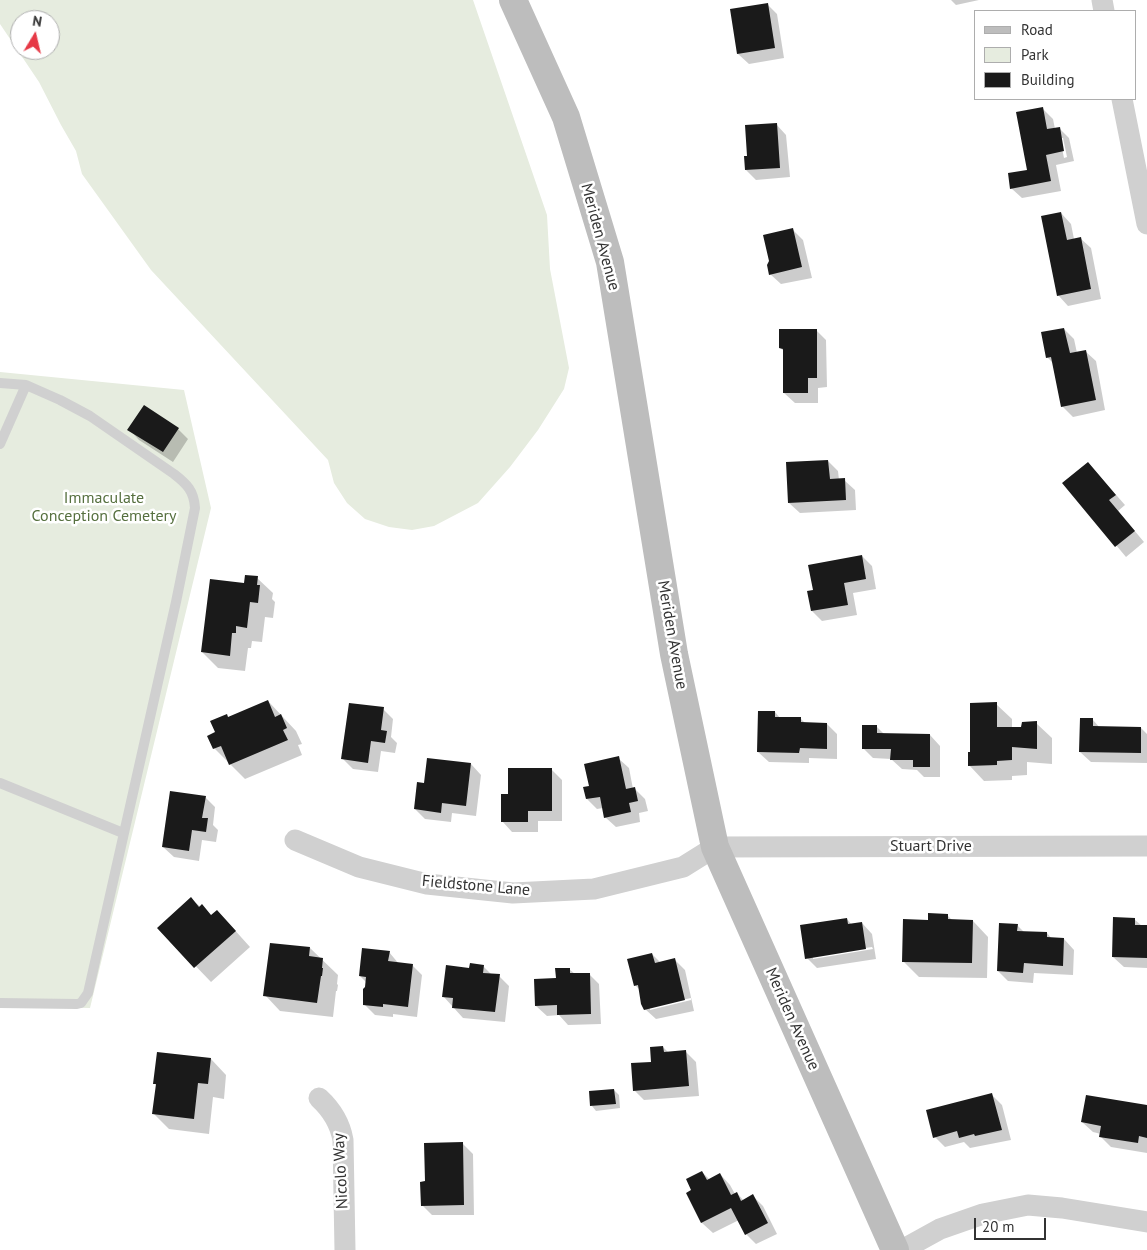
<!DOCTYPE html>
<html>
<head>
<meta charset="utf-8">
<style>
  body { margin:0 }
  #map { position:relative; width:1147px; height:1250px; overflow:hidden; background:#fff; font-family:"PT Sans",sans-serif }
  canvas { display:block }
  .legend { position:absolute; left:974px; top:10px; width:162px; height:90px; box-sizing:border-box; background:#fff; border:1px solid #adadad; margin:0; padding:6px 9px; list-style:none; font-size:15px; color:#333 }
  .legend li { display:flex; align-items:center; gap:10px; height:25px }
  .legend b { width:25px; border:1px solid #adadad }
  .north { position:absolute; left:10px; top:10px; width:50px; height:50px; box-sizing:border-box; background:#fff; border:1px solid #adadad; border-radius:50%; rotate:9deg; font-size:14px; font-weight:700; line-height:20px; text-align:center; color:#333 }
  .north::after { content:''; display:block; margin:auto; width:18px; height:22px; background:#e63946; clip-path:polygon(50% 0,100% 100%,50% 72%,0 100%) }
  .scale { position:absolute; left:974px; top:1218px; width:72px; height:22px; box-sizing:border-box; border:2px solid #333; border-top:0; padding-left:6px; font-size:15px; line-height:18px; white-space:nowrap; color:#333; -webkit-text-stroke:4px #fff; paint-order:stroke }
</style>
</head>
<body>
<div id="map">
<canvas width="1147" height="1250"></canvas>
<ul class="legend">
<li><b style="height:6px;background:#bdbdbd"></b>Road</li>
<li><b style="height:14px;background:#e6ecdf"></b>Park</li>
<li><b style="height:14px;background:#1a1a1a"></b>Building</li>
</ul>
<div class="north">N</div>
<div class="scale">20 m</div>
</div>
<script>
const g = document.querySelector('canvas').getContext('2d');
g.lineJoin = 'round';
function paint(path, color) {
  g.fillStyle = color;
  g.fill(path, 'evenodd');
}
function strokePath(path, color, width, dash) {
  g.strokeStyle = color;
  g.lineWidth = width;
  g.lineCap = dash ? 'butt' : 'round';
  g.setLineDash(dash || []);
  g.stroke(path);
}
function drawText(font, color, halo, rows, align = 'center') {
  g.font = font + ' "PT Sans",sans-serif';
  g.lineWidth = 5;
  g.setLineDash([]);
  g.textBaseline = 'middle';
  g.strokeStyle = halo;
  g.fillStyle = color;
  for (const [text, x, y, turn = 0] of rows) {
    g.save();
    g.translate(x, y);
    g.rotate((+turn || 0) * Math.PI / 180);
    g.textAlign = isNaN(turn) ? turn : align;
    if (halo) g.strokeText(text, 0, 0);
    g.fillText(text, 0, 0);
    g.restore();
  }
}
const green = new Path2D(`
  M0,0H473L547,215L550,269L569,368L564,389L538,430L510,467L478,503L434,526L412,530L389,527L365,519L347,503L334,483L328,460L151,270L82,174L76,151L61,125L39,82L0,24ZM20,20H50V50H20Z
  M0,372L184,390L211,508L90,1008L0,1007Z`);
const shadow = new Path2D(`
  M951,0H979L956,5Z
  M767,4L777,14L784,58L749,64L738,54Z
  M1043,109L1053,119L1055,129L1059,128L1069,138L1074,161L1056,165L1061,191L1022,198L1011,188L1028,171ZM1060,138H1063L1067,157L1064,158Z
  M776,124L786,135L790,177L756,180L746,170L749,157Z
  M1061,213L1071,224L1074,239L1080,238L1091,248L1101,299L1068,306L1058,295Z
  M793,230L803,240L812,278L781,284L770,274Z
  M1064,329L1074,339L1077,353L1085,351L1096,361L1105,410L1073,417L1062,406L1054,364L1047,357Z
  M816,330L826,340L827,387L818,388V403H795L784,393V351L780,348Z
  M129,429H178L188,439L173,462L139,440Z
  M828,461L838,471L839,480H844L855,490L856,510L800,513L789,503Z
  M1088,463L1125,505L1118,511L1144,542L1126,557L1064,483Z
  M862,556L872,566L876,589L853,593L857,615L822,621L812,611L809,592L815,591Z
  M257,578L273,593L272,599L275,602L273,618L265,617L262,642L252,641L251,648H248L245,671L218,668L202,652L245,584Z
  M268,701L296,731L302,744L298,745L302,755L245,779L214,748L217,733Z
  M996,704L1012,719V728H1023L1036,723L1052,738V764L1027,762V775L1012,776V780L984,781L969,765L971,754Z
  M383,709L393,719L391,737L397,743L395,753L381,751L378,772L353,769L343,759Z
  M775,712L780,718L801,719L806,724H827L837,734V759L809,758V763L769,762L758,752Z
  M1093,720L1100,728H1141L1147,734V763L1091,762L1080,752Z
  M876,726L884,734L930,735L940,746V777H924L917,770L902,769L891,759L873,758L863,748Z
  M618,758L629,768L633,789H635L645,799L648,811L639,813L640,822L616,827L605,817L603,808L597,809L587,799L591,787Z
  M471,764L481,775L476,816L452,813L451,822L425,819L415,809L425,784Z
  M552,770L562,780V821H538V832H512L502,821L509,795Z
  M205,797L215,807L213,825L218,830L216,842L202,840L199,861L174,857L163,847Z
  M191,899L212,916L232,927L250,947L211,982L159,928Z
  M947,915L953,921H973L988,937L987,978L919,977L904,962L929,921Z
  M847,919L852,925L862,923L872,934L876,959L817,968L807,958ZM872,947L873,949L813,959V956Z
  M1134,919L1142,926H1147V968L1124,967L1113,957Z
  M1017,925L1024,932L1047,933L1052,939H1064L1074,950L1073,975L1034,973L1033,983L1008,981L998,971Z
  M310,948L338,975L337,984L338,985L337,991H336L333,1017L280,1011L265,995Z
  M389,952L399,964L412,965L422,975L417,1017L393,1014V1017L375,1015L364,1004L367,983L360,976Z
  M652,954L661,963L675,960L685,970L694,1011L656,1019L645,1009L641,991L635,985ZM691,998V1000L650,1010V1007Z
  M483,966L492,975L499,976L509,986L505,1022L463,1018L443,996L470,969Z
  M569,969L575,974H589L599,984L601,1024L568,1025L559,1015L547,1016L536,1006L557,980Z
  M663,1047L669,1053L686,1052L696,1062L699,1096L644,1100L634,1090Z
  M211,1059L226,1075L224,1099L213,1097L209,1134L169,1129L154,1114L157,1086L155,1084Z
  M614,1090L619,1095L620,1108L596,1111L592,1106Z
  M992,1095L1002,1105L1011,1140L970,1148L964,1142L945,1147L935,1137Z
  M1147,1106V1153L1111,1147L1101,1137V1134L1093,1132L1082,1122Z
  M463,1144L473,1154L474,1215H432L422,1205L426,1182Z
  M702,1172L710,1180L720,1174L730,1185L735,1194L737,1193L744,1201L753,1196L763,1206L777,1234L756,1244L746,1234L739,1220L713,1233L702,1223L687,1193L693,1191Z`);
const building = new Path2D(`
  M768,3L775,48L737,54L730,9Z
  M1043,107L1047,129L1060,127L1064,151L1046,155L1051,181L1010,189L1008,173L1027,170L1016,112Z
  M777,123L780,168L745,170L744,156H747L745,125Z
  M1061,212L1067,240L1081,237L1091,289L1057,296L1041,216Z
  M793,228L802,267L769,275L767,265L769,261L763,235Z
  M1064,328L1070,353L1086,350L1096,400L1061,407L1051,357L1046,358L1041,332Z
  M779,329H817V378H808V393H783V349L779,348Z
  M144,405L179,428L163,452L127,430Z
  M828,460L830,479L845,478L846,500L788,503L786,462Z
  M1088,462L1116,495L1109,500L1135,531L1115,547L1062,483Z
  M862,555L866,579L844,583L848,605L811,611L807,591L813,590L808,565Z
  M245,575L258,576L257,585H260L258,603L250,602L247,628L236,626V633H232L230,656L201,652L210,579L244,583Z
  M268,700L275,717L281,714L287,728L283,730L288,740L229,765L221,746L213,749L207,736L215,732L210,721L227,714L228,717Z
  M997,702V727H1021L1022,722L1037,721V749L1012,747V760L997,761V765L968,766V752H970V703Z
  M349,703L384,707L381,730L387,731L385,743L371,741L368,763L341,759Z
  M758,711H775V717H801V722L827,723V749L800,748L799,753L757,752Z
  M1080,718H1093V726L1141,727V753L1079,752Z
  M862,725H877V733L930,734V767H913V760H890L891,749H862Z
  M619,756L626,789L635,787L638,801L629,803L631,812L604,818L600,797L586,799L583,787L589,786L584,764Z
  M427,758L471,763L466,806L442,803L441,813L414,809L417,782L424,783Z
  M508,768H552V811H528V822H501V794H508Z
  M170,791L206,796L202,818H208L206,832L192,830L189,851L162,847Z
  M191,897L199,907L202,904L211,915L217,910L236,931L194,968L157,928Z
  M928,913L948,914V919L973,920L972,963L902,962L903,919L928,920Z
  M1113,917L1135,918V925H1147V958L1112,957Z
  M847,918L848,924L862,922L866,949L805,959L800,925Z
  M999,923L1018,924L1017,931L1047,932V937L1064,938L1063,966L1024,963L1023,973L997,971Z
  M270,943L310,947L309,956L323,958L322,968H323L322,976H321L317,1003L263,996Z
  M362,948L390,951L388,961L413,964L408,1007L383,1004V1007L363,1005V989L365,987L366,977L359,976Z
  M652,953L655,963L675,958L685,1000L644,1010L641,1004L638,985L634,986L627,959Z
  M470,963L484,965L483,973L500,974L495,1012L452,1008L453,998L442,997L446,965L469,968Z
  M555,968H570V973H590L591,1014L557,1015V1005L535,1006L534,979L556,978Z
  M663,1046L664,1052L686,1050L689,1086L633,1091L631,1063L651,1062L650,1047Z
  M157,1052L211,1058L208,1084L198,1083L194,1119L152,1114L156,1084H153Z
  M614,1089L616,1104L590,1106L589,1091Z
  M992,1093L1002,1130L975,1136L974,1134L959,1138L957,1131L933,1138L926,1110Z
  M1086,1095L1147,1105V1138L1139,1136L1138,1143L1099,1137L1101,1126L1081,1122Z
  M463,1142L464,1205L421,1206L420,1182L425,1181L424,1143Z
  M702,1171L707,1180L720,1173L731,1195L737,1192L741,1201L753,1194L768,1223L745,1235L731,1208L701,1223L686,1193L691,1190L686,1179Z`);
const service = new Path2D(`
  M0,383L26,385L60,400L90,416L174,474C187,484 194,491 195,508L176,602L88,993L81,1003L77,1004L0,1003
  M0,444L26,385
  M0,783L123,833`);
const minor = new Path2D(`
  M1102,0L1104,11
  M1122,99L1147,224
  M295,840L359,867L427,884L513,893L594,889L683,867L715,847L1147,846
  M319,1098C332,1110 340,1123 343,1140L345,1250
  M902,1250L940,1229L983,1214L1028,1205L1062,1208L1147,1222`);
const secondary = new Path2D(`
  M513,0L566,117L610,262L674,654L715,847L895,1250`);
const streetNames = [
  ["Meriden Avenue",600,237,75],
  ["Meriden Avenue",672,635,80],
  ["Stuart Drive",931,846],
  ["Fieldstone Lane",476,886,5],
  ["Meriden Avenue",792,1019,66],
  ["Nicolo Way",341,1171,-93]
];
const parkNames = [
  ["Immaculate",104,498],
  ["Conception Cemetery",104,516]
];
paint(green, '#e6ecdf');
paint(shadow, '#0003');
paint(building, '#1a1a1a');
strokePath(service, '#d0d0d0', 10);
strokePath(minor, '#d0d0d0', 21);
strokePath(secondary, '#bdbdbd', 28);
drawText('16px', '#333', '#fff', streetNames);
drawText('16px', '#56703f', '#fff', parkNames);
</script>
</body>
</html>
